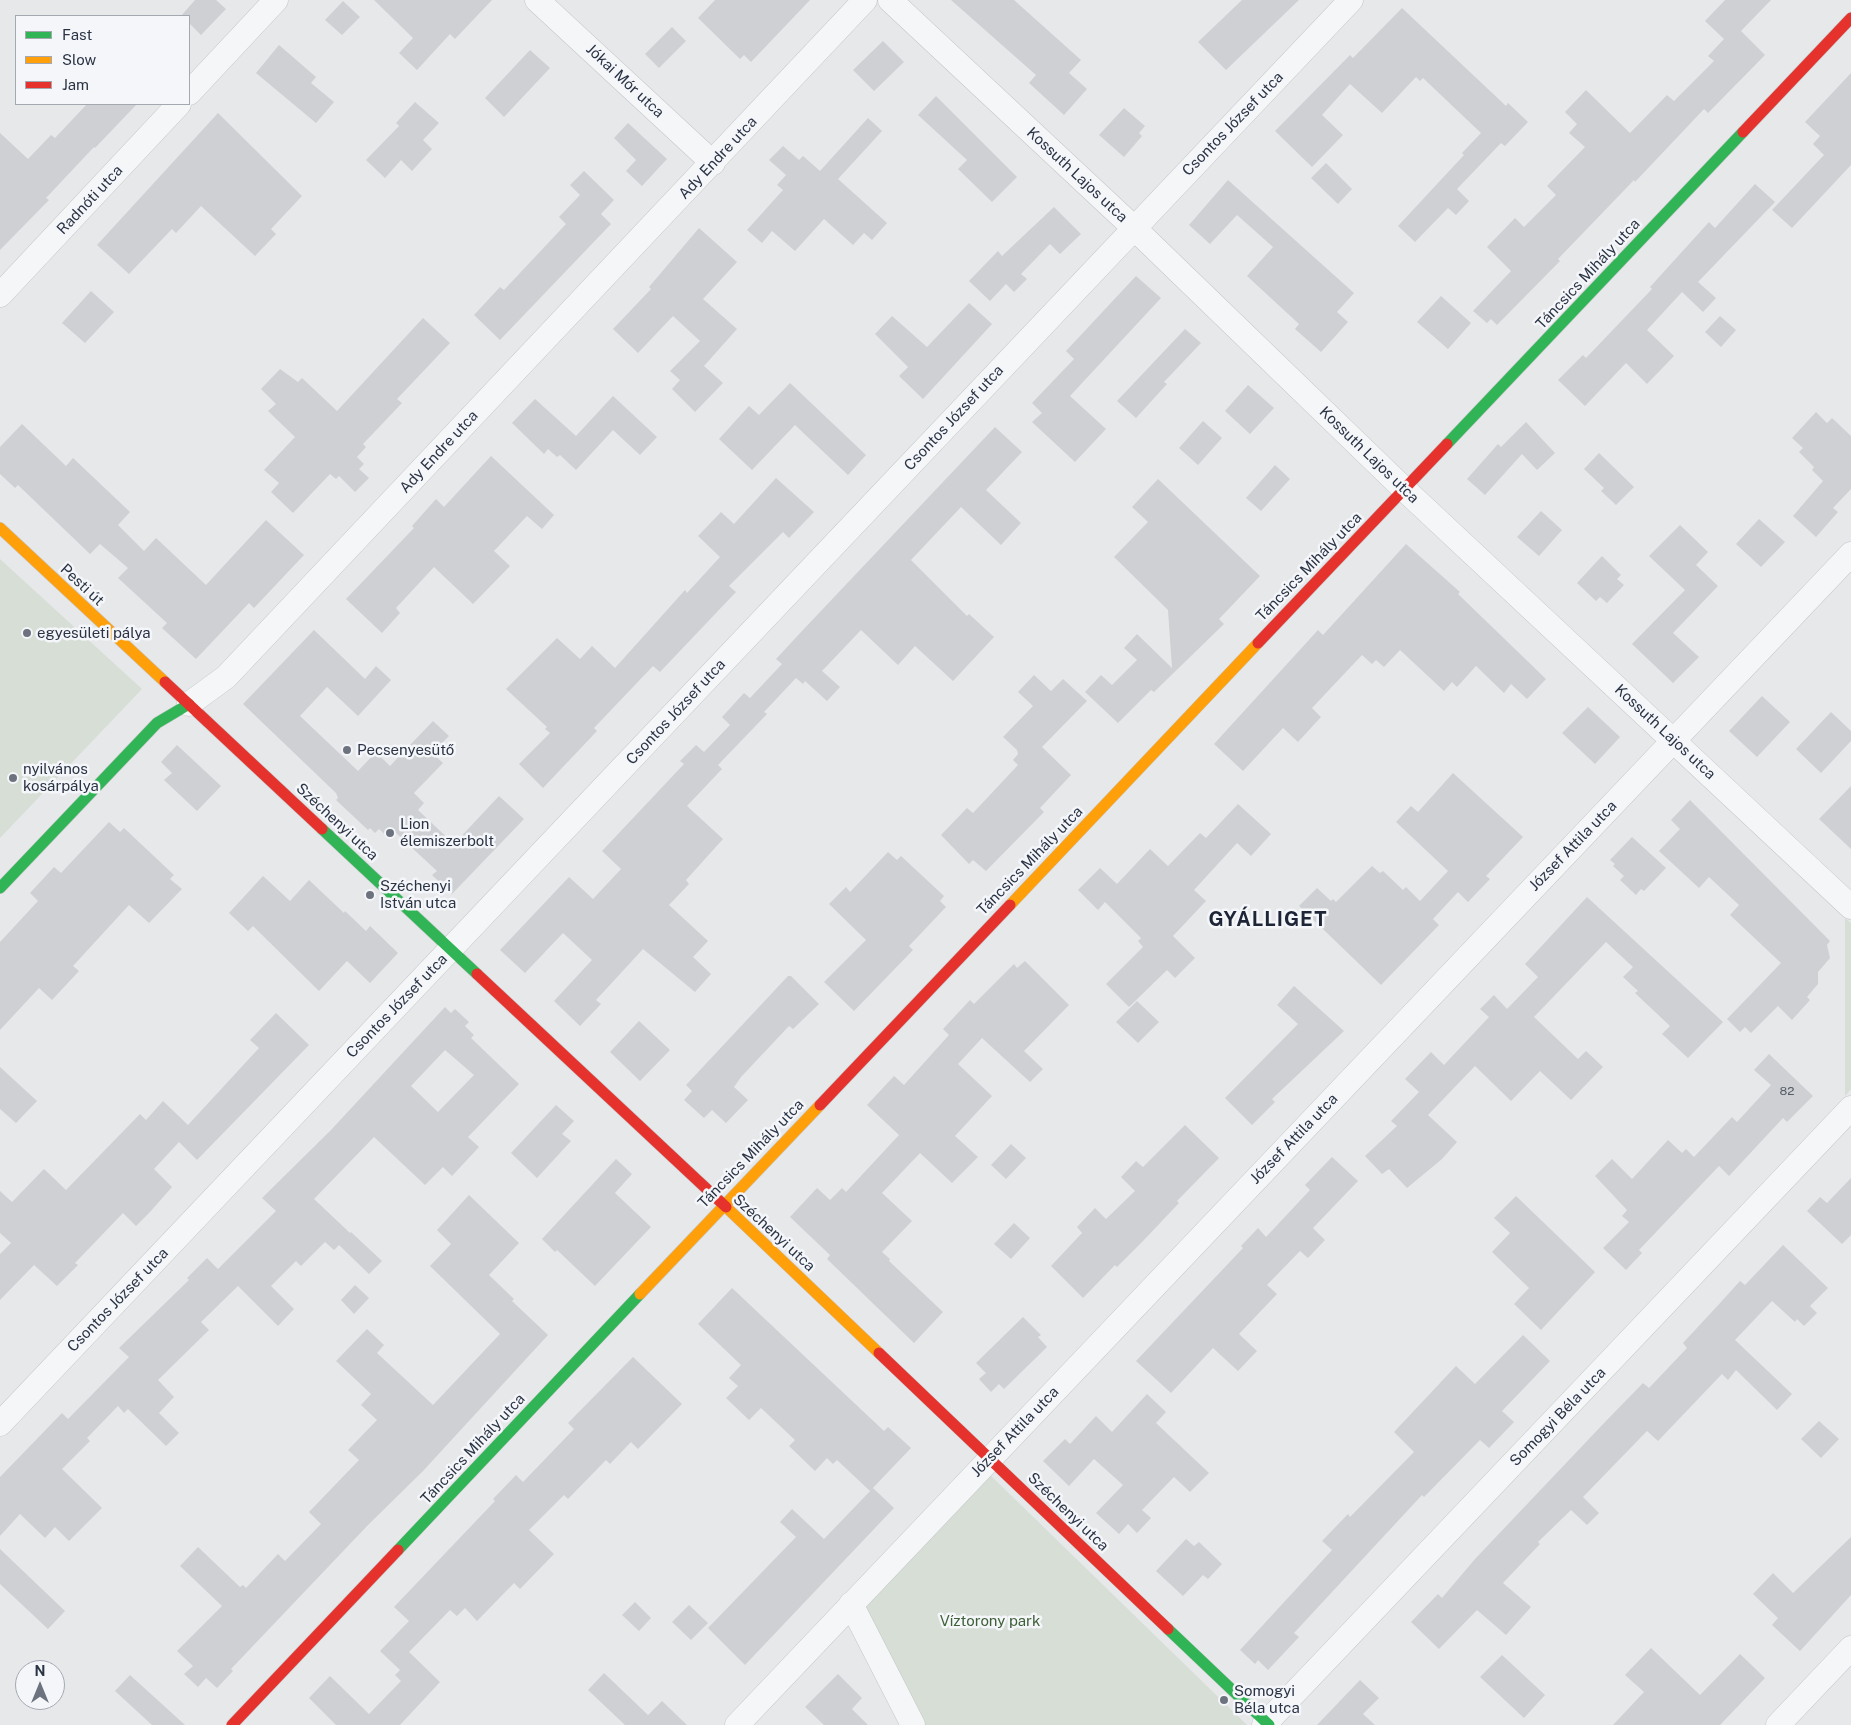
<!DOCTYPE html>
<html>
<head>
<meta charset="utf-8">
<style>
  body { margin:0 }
  #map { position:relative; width:1851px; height:1725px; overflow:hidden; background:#e6e8ea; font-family:"Public Sans",sans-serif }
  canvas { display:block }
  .legend { position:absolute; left:15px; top:15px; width:175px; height:90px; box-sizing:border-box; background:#f4f6f9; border:1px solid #a4a8b1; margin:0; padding:6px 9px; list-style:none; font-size:15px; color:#2b3445 }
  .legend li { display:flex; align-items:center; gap:10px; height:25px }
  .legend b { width:25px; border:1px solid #a4a8b1 }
  .north { position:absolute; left:15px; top:1660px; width:50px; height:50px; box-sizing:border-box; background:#f4f6f9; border:1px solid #a4a8b1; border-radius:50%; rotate:0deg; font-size:14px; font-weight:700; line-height:20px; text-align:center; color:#2b3445 }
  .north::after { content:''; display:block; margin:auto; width:18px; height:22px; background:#6c737f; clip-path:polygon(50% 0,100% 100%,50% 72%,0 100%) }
</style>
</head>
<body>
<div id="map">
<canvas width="1851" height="1725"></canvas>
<ul class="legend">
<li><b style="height:6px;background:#30b455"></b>Fast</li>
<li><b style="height:6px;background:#ff9f0a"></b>Slow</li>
<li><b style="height:6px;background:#e5322d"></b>Jam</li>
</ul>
<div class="north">N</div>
</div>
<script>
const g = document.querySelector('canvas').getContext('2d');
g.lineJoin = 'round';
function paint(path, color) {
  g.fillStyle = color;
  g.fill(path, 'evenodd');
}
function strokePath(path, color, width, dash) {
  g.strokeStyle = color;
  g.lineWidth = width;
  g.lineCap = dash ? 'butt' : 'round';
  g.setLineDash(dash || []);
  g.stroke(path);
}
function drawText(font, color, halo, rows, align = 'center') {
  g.font = font + ' "Public Sans",sans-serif';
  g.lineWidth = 5;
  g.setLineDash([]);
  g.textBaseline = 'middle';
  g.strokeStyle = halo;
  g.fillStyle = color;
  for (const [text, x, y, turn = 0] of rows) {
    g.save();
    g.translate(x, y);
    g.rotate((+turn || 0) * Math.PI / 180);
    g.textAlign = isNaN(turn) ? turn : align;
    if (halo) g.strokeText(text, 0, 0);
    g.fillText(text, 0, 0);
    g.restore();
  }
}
const green = new Path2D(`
  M0,559L142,689L0,838Z
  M1845,918L1851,923V1089L1845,1096Z
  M987,1472L1247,1725H922L863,1606Z`);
const building = new Path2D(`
  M195,0H216L226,9L201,35L189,23V16H181Z
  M374,0H492L455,39L450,34L417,70L399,53L413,38Z
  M715,0H810L751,62L744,55L740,59L698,18Z
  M951,0H1014L1081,60L1069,73L1087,89L1064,115L1029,83L1036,75Z
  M1242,0H1299L1226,70L1198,42Z
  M1725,0H1771L1741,31L1765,55L1708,113L1704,109L1635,182L1634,180L1558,259L1560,261L1497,325L1491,319L1487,323L1473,311L1511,271L1487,247L1515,218L1524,227L1556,195L1547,186L1585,147L1569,133L1577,124L1565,112L1586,90L1630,133L1667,95L1674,101L1714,61L1708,56L1724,39L1705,21Z
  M343,1L360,17L342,35L325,20Z
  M1402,8L1506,106L1508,103L1528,122L1505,146L1501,143L1457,189L1469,201L1456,215L1448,208L1415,242L1398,226L1464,155L1462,153L1481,133L1423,78L1420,81L1416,77L1382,113L1350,84L1322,115L1343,135L1312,167L1275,131L1350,55L1353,58Z
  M672,27L686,41L659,68L645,54Z
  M883,41L904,62L874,91L853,70Z
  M279,45L316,77L311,83L334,102L316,123L256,73Z
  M530,50L550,68L504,117L485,98Z
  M1851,73V165L1792,228L1772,210L1824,155L1813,144L1820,136L1805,122Z
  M936,96L1017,177L992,202L958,169L967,160L918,115Z
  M415,102L439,123L423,140L432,149L412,171L401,160L385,178L366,160L399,126L396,123Z
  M87,104H137L95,148L94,147L46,198L49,200L0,250V133L28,159L51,135L55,138Z
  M1124,108L1145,126L1139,133L1142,136L1124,157L1099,135Z
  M218,113L302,196L271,229L276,234L255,256L201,206L176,233L172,229L129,274L97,245Z
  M868,118L882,131L838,179L887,223L872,240L864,233L853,245L824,219L795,251L772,231L762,243L747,230L783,190L777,185L786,175L769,160L783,146L799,160L803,156L820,171Z
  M628,123L667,159L642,186L626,171L636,160L614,138Z
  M1326,163L1352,189L1338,204L1311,178Z
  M584,171L614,200L601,214L611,224L500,340L474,315L500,287L504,290L566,224L559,217L580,195L570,185Z
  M1228,180L1354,293L1337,312L1348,322L1321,352L1295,329L1299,324L1247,276L1273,247L1237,215L1210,244L1189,225Z
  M1755,184L1775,202L1698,282L1716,298L1703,312L1682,292L1647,330L1674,356L1647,384L1626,363L1585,406L1558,380L1583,355L1586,358L1652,289L1650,287L1709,222L1715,228Z
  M1054,207L1081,234L1060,254L1050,244L1021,274L1027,279L1014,292L1006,284L990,301L969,281L998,251L1002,256Z
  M699,228L737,262L703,299L737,329L704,366L723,383L695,412L672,389L680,380L670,371L700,341L673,316L638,353L613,329L651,289L649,287Z
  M1136,276L1161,298L1070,396L1106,429L1075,462L1032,422L1042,413L1032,403L1074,359L1066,351Z
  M91,291L114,312L85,343L62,323Z
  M1441,296L1471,323L1448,349L1417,322Z
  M969,303L992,324L923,399L899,376L908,367L875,334L892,316L927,347Z
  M1720,316L1736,330L1721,347L1705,332Z
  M423,318L450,343L397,399L402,403L363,444L366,447L357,457L364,464L359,469L369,478L355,492L339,476L336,479L330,474L293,513L271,492L279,483L264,470L295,437L268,411L276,404L261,389L280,369L298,382L302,378L337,411Z
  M1185,329L1201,343L1164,382L1167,384L1136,418L1117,401Z
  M790,383L866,455L848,475L795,425L752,470L719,439L749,406L759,415Z
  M1248,385L1274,408L1250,434L1225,411Z
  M613,396L657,437L640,455L613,430L576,470L560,455L557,457L548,449L544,454L512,423L535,399L576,436Z
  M1816,412L1827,423L1832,418L1851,436V489L1833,508L1838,512L1816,537L1793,516L1823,481L1812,470L1814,467L1799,452L1803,448L1792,438Z
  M1203,421L1222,438L1198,465L1179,448Z
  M1526,422L1555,453L1537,470L1522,454L1485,495L1467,479L1498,444L1501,447Z
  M22,424L66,466L73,458L130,512L118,525L144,551L156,538L206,585L266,520L304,555L254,608L249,603L196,659L162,628L167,623L118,578L128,568L100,544L90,554L18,485L15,488L0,474V447Z
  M995,427L1022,452L986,490L1021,523L1001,545L961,507L911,560L967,616L969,614L994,637L953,681L915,646L898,665L861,630L822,671L840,687L827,701L805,681L803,684L796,678L764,712L767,714L718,765L722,769L687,806L723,839L686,880L689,884L669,905L708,941L693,957L711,974L695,992L643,949L596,1000L601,1004L580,1026L554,1001L592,960L563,933L525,973L500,950L569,877L593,899L621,869L602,851L684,764L680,761L696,745L704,752L730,725L722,717L744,693L750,698L782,664L776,659L802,631Z
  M1599,453L1634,487L1616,505L1601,491L1604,488L1584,469Z
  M491,456L554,515L542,529L527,516L494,551L510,566L473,604L434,567L396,608L400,613L382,633L346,599L414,528L412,526L436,499L444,507Z
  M1275,465L1290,479L1261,511L1246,498Z
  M776,478L814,512L789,538L783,532L729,586L736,592L660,672L653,666L594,728L597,731L543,788L519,764L550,733L545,729L547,727L506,689L557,638L580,659L592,646L615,668L685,590L687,593L720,557L698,536L721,512L734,524Z
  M1158,479L1260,576L1219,619L1224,624L1154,692L1151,690L1118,723L1085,692L1101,675L1112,685L1137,660L1124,648L1137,634L1172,668L1168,610L1114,557L1148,522L1132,507Z
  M1541,511L1562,530L1539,556L1517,537Z
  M1759,519L1785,542L1761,567L1736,544Z
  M1680,525L1708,552L1696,565L1718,586L1673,633L1699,657L1673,683L1632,644L1685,590L1649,556Z
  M1406,544L1460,592L1458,594L1546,679L1527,699L1511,684L1504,693L1476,666L1457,687L1452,682L1444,691L1400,650L1384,667L1376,660L1372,664L1362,655L1312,708L1321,717L1298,742L1283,728L1243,771L1214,744L1318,630L1323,635Z
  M1602,556L1621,575L1617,579L1624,585L1607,603L1600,597L1596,601L1577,583Z
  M314,630L365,679L376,666L391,680L358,716L327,687L300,716L358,771L376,752L390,766L433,721L449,736L432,753L443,763L414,793L424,803L418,810L454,844L499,796L524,819L452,894L432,875L437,871L396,833L390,839L379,829L375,833L370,828L368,830L336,800L338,798L336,793L243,704Z
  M1034,675L1051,691L1063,679L1087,701L1042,747L1071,775L1040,808L1044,812L986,871L973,860L969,864L941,835L967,808L973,813L1018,765L1013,760L1018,754L1017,750L1003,737L1033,706L1018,692Z
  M1762,696L1790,722L1757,757L1729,731Z
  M1588,707L1620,737L1595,764L1562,733Z
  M1831,712L1851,731V741L1821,773L1796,749Z
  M177,745L221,786L197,811L164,780L172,773L161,762Z
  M1453,773L1523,837L1486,876L1490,879L1468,902L1458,892L1433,919L1439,925L1381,985L1299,906L1317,888L1331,901L1333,899L1336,902L1372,866L1380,873L1383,871L1403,890L1406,887L1420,901L1448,871L1396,822L1411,806L1418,812Z
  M1851,786V849L1819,819Z
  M1690,800L1830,941L1827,945L1830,958L1818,972V984L1807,997L1810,1000L1792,1020L1778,1006L1751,1033L1745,1027L1740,1032L1727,1019L1781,963L1730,915L1739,905L1709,877L1699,888L1659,851L1680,829L1671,820Z
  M1238,804L1271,834L1251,856L1237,843L1194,890L1206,901L1173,936L1195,958L1175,978L1167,970L1129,1007L1106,984L1143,947L1138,941L1141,938L1105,902L1098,910L1078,890L1100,868L1117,884L1150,849L1168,866L1200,833L1206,838Z
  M109,822L120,832L124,828L174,875L170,879L182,889L149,923L129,905L73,966L79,971L52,1000L39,988L0,1030V942L38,901L30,893L54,867L61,873Z
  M1632,837L1666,868L1644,891L1641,889L1636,895L1620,880L1624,876L1613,866L1615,864L1610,860Z
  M888,852L897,860L901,856L944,896L940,901L946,907L909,946L913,950L854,1011L824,982L866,940L829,904L846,887L850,892Z
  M263,876L290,901L309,880L344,913L345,911L366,931L370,926L398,953L370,983L347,961L319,991L253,926L248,931L229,913Z
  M1587,897L1723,1022L1688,1058L1662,1034L1670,1026L1635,993L1638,991L1623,977L1633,967L1606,942L1534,1017L1578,1059L1586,1051L1603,1067L1571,1100L1540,1071L1511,1101L1475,1066L1428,1115L1457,1142L1442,1159L1407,1188L1389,1169L1382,1174L1365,1156L1397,1126L1391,1121L1419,1092L1405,1079L1431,1052L1444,1065L1489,1017L1480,1009L1494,995L1507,1009L1538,977L1525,964Z
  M1025,961L1069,1005L1024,1051L1043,1069L1030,1082L982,1038L958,1064L992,1096L955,1136L978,1157L952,1183L920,1153L882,1193L912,1221L882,1252L890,1259L889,1261L943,1312L914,1343L827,1259L830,1255L790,1217L817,1188L830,1200L842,1188L846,1192L899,1135L867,1105L894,1076L904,1085L949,1035L943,1029L970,1000L974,1004L1014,964L1017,968Z
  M788,976H791L819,1004L793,1029L789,1026L741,1077L734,1087L748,1100L726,1123L712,1110L704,1118L684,1100L692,1091L686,1085Z
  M1294,986L1344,1031L1272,1099L1275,1102L1252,1125L1225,1098L1298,1024L1277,1005Z
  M1137,1001L1159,1022L1138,1043L1116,1022Z
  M445,1007L451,1013L455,1009L469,1022L465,1026L474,1035L471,1038L519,1084L468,1137L479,1147L452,1176L443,1167L425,1185L374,1137L314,1199L350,1233L345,1238L351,1232L382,1261L369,1274L339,1245L334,1250L325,1242L301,1266L296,1261L271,1286L294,1309L278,1326L238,1286L201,1322L209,1330L158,1380L174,1397L159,1413L179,1433L166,1446L128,1409L124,1413L118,1406L87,1438L90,1441L62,1469L102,1508L69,1541L55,1527L45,1538L20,1514L0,1536V1477L62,1413L68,1419L129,1357L119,1348L189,1280L187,1278L207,1258L218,1269L276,1211L262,1198L331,1130ZM445,1050L474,1075L438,1112L411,1086Z
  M276,1013L309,1045L197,1160L179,1142L154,1169L172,1187L150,1212L136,1226L123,1213L75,1263L78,1265L57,1286L34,1265L0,1300V1254L11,1243L0,1233V1191L12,1202L44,1169L66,1190L140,1114L146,1120L163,1101L188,1125L259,1048L250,1040Z
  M639,1021L670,1050L640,1081L610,1052Z
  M1769,1054L1813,1096L1787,1122L1783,1118L1729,1176L1719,1166L1639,1250L1642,1253L1626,1270L1603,1248L1629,1222L1622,1216L1627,1210L1595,1176L1612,1159L1632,1179L1668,1140L1682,1153L1686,1149L1694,1157L1732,1117L1737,1122L1771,1085L1754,1070Z
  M0,1067L37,1101L16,1123L0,1109Z
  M556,1105L574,1121L562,1134L571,1141L537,1178L511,1153Z
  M1185,1125L1219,1158L1177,1201L1179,1203L1143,1241L1117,1267L1115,1265L1083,1298L1051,1266L1082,1233L1077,1227L1095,1208L1106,1219L1135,1191L1121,1177L1136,1161L1143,1167Z
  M1011,1144L1026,1158L1006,1179L991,1165Z
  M1332,1157L1358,1181L1313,1228L1325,1240L1308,1258L1300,1251L1267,1285L1277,1294L1239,1334L1257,1351L1238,1371L1213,1348L1171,1393L1136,1361L1243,1248L1241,1246L1258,1228L1266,1237L1310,1190L1305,1185Z
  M616,1159L632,1174L615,1193L651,1227L595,1286L557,1250L555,1252L542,1239Z
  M1851,1178V1235L1842,1244L1807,1211L1820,1197L1827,1203Z
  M469,1195L519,1243L489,1275L514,1299L512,1301L548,1335L423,1471L368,1525L231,1669L233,1671L217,1688L206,1678L198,1687L184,1674L193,1666L177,1651L222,1606L180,1566L198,1547L240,1587L243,1585L246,1588L278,1554L285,1561L321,1524L309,1512L359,1460L348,1450L377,1420L361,1405L371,1394L336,1361L367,1329L384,1345L377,1353L433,1405L500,1334L430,1266L451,1244L437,1230Z
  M1516,1196L1595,1272L1541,1330L1514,1304L1529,1288L1492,1252L1510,1233L1494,1218Z
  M1014,1223L1030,1238L1011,1259L994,1244Z
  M1783,1245L1828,1288L1810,1306L1817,1313L1804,1326L1797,1319L1795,1322L1772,1301L1735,1340L1792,1394L1777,1410L1736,1370L1728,1380L1722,1374L1658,1441L1647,1431L1583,1497L1599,1513L1587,1525L1571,1510L1538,1542L1540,1544L1503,1583L1531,1607L1506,1635L1477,1610L1439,1649L1411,1622L1438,1594L1442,1598L1475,1559L1605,1422L1643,1383L1649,1388L1687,1348L1683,1343L1721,1302L1740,1281L1745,1285Z
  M355,1285L369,1298L354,1314L341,1300Z
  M732,1288L884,1431L888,1427L911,1448L870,1491L837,1460L833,1464L827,1458L815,1471L789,1446L795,1440L761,1408L749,1420L726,1398L738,1386L729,1378L741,1365L698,1324Z
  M1023,1317L1041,1335L1038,1337L1047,1347L1004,1389L999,1384L991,1392L979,1379L986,1373L976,1363Z
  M1523,1335L1550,1361L1502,1411L1514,1422L1489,1448L1480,1440L1424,1497L1422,1495L1294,1633L1299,1637L1268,1670L1258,1660L1255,1664L1240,1650L1332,1550L1322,1541L1348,1514L1350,1517L1414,1452L1394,1432L1456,1366L1475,1384Z
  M633,1357L682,1404L638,1449L631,1442L610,1464L606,1460L568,1499L564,1495L529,1530L554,1554L520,1589L514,1583L477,1621L465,1608L457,1616L450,1610L409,1652L440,1682L400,1725H336L309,1698L330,1676L369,1714L401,1681L395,1675L400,1670L380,1651L409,1621L394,1607L495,1501L493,1499L516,1475L523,1482L574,1429L568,1423Z
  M1147,1394L1166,1412L1156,1423L1209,1473L1190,1492L1174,1477L1142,1510L1151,1518L1137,1533L1128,1524L1119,1534L1096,1513L1123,1485L1094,1459L1069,1486L1043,1461L1065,1439L1070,1444L1096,1416L1112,1432Z
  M1819,1421L1839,1439L1821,1458L1801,1439Z
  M873,1488L894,1508L745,1665L708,1628L796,1537L780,1522L792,1509L824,1539Z
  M1851,1537V1595L1800,1651L1772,1625L1778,1618L1753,1594L1773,1573L1793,1593Z
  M1186,1539L1194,1546L1199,1542L1222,1564L1208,1579L1203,1575L1183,1596L1156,1571Z
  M0,1549L65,1611L48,1629L0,1584Z
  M635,1602L651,1618L639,1631L622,1615Z
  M689,1605L708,1623L691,1640L672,1622Z
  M1651,1648L1700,1695L1740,1654L1765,1678L1720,1725H1613L1644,1692L1625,1675Z
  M1502,1655L1545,1695L1524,1718L1480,1677Z
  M604,1673L648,1715L662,1701L687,1725H625L588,1690Z
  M838,1674L862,1698L852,1709L868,1725H824L805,1707Z
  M130,1675L185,1725H152L115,1691Z
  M1360,1680L1379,1698L1363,1714L1375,1725H1317Z`);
const street = new Path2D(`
  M537,0L713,163
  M890,0L1134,228L1404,489L1851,907
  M189,93L276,0
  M0,295L179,104
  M189,704L226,677L865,0
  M0,1424L1351,0
  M851,1604L913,1725
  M737,1725L1851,554
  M1264,1725L1851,1108
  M1778,1725L1851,1648`);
const fast = new Path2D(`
  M1447,444L1743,132
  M322,829L477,974
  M0,888L157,723L189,704
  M398,1550L640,1294
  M1168,1629L1269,1725`);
const slow = new Path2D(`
  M0,528L165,682
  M1010,905L1258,643
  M726,1207L879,1353
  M640,1294L820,1105`);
const jam = new Path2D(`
  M1743,132L1851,18
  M1258,643L1447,444
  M165,682L322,829
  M477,974L726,1207
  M820,1105L1010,905
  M879,1353L1168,1629
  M232,1725L398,1550`);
const markers = [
  [27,633,5,"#6c737f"],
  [347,750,5,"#6c737f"],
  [13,778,5,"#6c737f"],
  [390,833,5,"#6c737f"],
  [370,895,5,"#6c737f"],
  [1224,1700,5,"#6c737f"]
];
const numberNames = [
  ["82",1787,1091]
];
const streetNames = [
  ["Jókai Mór utca",625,81,43],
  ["Csontos József utca",1233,124,-46],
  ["Ady Endre utca",718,158,-47],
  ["Kossuth Lajos utca",1077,175,43],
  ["Radnóti utca",90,200,-47],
  ["Táncsics Mihály utca",1588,274,-47],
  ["Csontos József utca",954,418,-47],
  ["Ady Endre utca",439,452,-47],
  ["Kossuth Lajos utca",1369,455,44],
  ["Táncsics Mihály utca",1309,567,-46],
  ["Pesti út",82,585,43],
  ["Csontos József utca",676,712,-47],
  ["Kossuth Lajos utca",1665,732,43],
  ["Széchenyi utca",337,822,43],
  ["József Attila utca",1573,846,-46],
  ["Táncsics Mihály utca",1030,861,-46],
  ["Csontos József utca",397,1006,-46],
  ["József Attila utca",1294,1139,-46],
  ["Táncsics Mihály utca",751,1154,-46],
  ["Széchenyi utca",774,1233,43],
  ["Csontos József utca",118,1300,-46],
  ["Somogyi Béla utca",1558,1417,-46],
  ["József Attila utca",1015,1432,-46],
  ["Táncsics Mihály utca",473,1449,-47],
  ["Széchenyi utca",1068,1512,44]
];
const poiNames = [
  ["egyesületi pálya",37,633],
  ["Pecsenyesütő",357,750],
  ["nyilvános",23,769],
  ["kosárpálya",23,786],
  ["Lion",400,824],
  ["élemiszerbolt",400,841],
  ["Széchenyi",380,886],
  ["István utca",380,903],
  ["Somogyi",1234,1691],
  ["Béla utca",1234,1708]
];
const parkNames = [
  ["Víztorony park",990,1621]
];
const districtNames = [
  ["GYÁLLIGET",1268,920]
];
paint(green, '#d6ded6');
paint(building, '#ced0d3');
strokePath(street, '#c4c6c8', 25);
strokePath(fast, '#c4c6c8', 12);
strokePath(slow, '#c4c6c8', 12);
strokePath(jam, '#c4c6c8', 12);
strokePath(street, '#f5f6f7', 24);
strokePath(fast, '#30b455', 11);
strokePath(slow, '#ff9f0a', 11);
strokePath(jam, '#e5322d', 11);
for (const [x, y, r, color] of markers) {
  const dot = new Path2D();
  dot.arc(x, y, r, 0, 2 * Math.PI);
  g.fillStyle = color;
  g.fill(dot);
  strokePath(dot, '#f4f6f9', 2);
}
drawText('12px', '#545c69', null, numberNames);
drawText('15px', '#2b3445', '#f4f6f9', streetNames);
drawText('15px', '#2b3445', '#f4f6f9', poiNames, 'left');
drawText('15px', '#3f6138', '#f4f6f9', parkNames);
g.letterSpacing = '1px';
drawText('bold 20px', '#1d2536', '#f4f6f9', districtNames);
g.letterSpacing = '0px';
</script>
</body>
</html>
